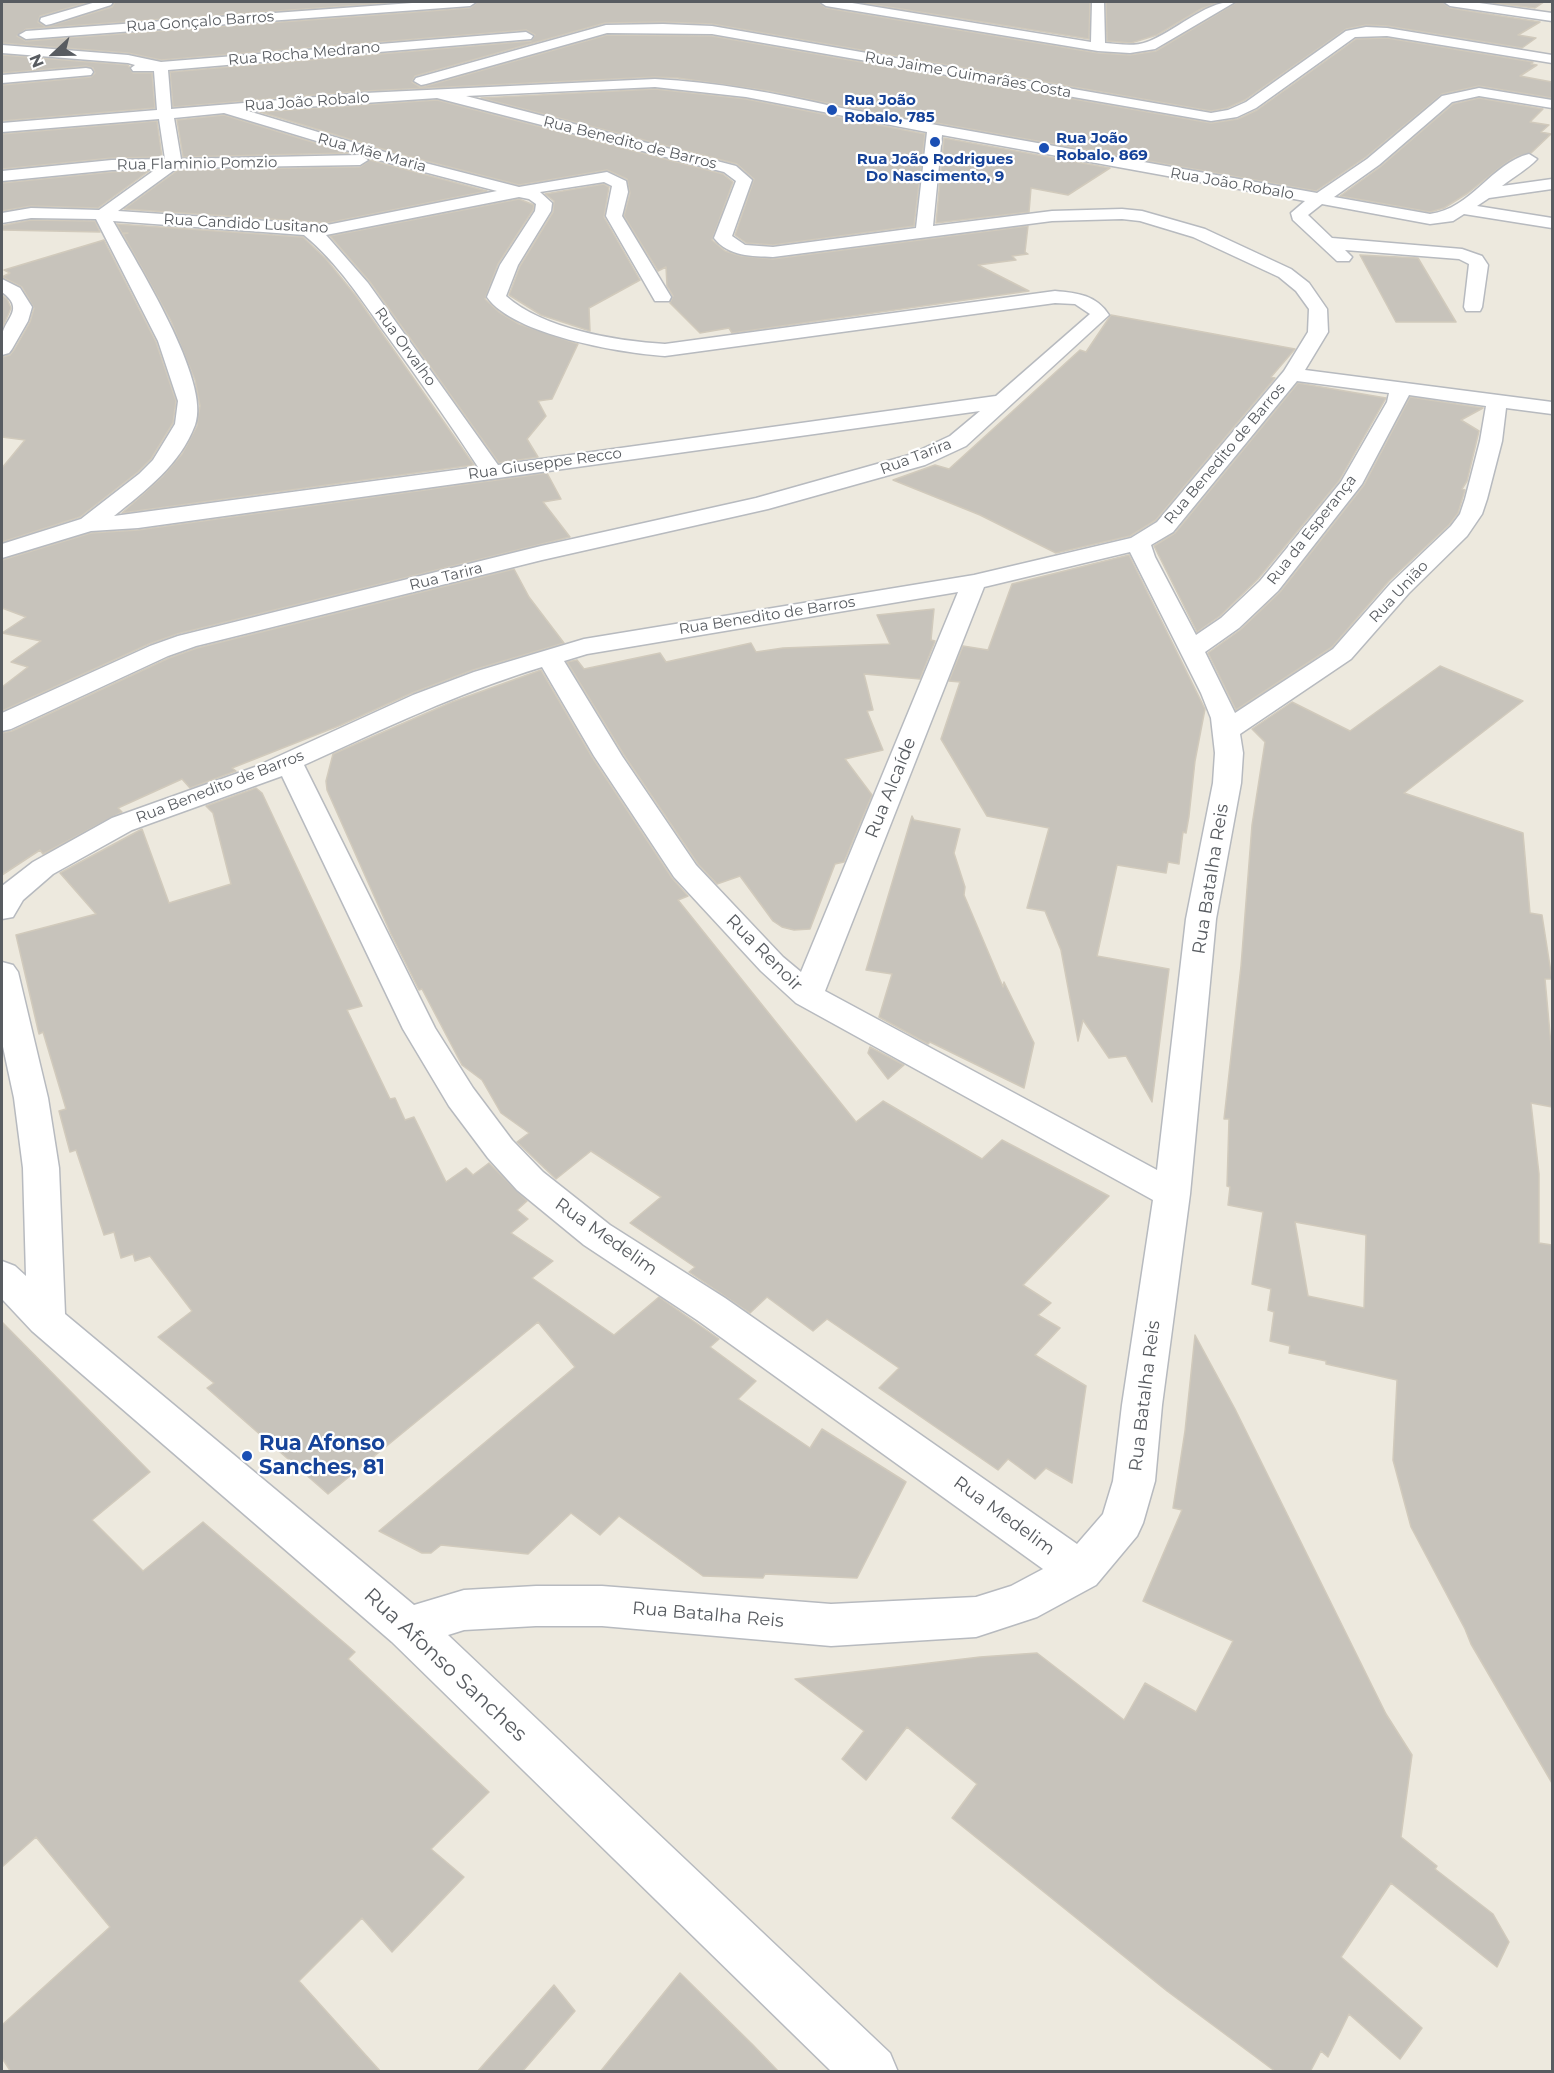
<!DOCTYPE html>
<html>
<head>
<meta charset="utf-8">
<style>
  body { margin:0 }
  #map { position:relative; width:1554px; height:2073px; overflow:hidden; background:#ede9de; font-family:Montserrat,sans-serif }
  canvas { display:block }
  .frame { position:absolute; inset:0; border:3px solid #585c61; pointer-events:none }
  .north { position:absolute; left:24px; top:24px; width:60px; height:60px; -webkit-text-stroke:4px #fff; paint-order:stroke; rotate:248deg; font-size:16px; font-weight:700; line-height:24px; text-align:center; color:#585c61 }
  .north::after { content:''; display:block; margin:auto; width:21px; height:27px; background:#585c61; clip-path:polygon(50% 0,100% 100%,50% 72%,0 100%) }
</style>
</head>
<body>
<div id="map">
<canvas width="1554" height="2073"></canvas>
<div class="frame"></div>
<div class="north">N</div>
</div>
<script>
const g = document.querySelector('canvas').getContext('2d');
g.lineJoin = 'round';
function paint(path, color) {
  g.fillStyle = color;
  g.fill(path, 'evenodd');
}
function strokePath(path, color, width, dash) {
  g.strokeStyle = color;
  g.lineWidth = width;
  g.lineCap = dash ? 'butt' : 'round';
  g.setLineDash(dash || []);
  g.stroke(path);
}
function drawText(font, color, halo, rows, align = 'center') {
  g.font = font + ' Montserrat,sans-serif';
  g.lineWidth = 4.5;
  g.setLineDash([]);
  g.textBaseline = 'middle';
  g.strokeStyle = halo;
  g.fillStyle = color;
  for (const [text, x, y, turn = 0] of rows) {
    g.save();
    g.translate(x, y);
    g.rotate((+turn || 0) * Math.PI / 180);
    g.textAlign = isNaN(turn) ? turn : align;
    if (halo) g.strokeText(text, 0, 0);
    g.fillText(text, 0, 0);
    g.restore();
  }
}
const building = new Path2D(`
  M2,2H90L40,16L38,22L46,27L112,7L115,2H402L26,29L17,36L26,41L470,8L478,2H818L826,8L1098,53L1130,55L1156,51L1237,2H1442L1450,8L1540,22L1518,35L1536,38L1522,48L1387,26L1366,25L1346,29L1245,100L1227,108L1211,111L712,24L663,22L605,23L415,76L412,82L420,87L426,86L607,35L712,36L1211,123L1238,119L1257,110L1356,39L1387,38L1533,62L1531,64L1537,65L1520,76L1552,82V98L1479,86L1442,94L1366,157L1316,191L836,105L769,91L678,78L655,77L365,91L173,107L170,72L531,41L535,35L526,30L161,60L128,53L2,43Z
  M857,2H1090L1089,39Z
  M1106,2H1220L1201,9L1157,35L1131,43L1107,41Z
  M1485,2H1544L1535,8Z
  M2,55L128,65L133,73H152L155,108L2,121V85L91,77L95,73L93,68L86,66L2,73Z
  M655,89L746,99L925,134L914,226L773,245L746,243L735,235L754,179L737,164L481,98Z
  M1479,98L1543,109L1530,122L1549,125L1541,132L1551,134L1531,153L1515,157L1503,165L1468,193L1444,208L1430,212L1340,196L1380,167L1453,104Z
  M437,100L723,174L733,182L712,240L725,251L741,256L773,259L1028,226L1025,252L1028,254L1012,256L1016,260L978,265L1029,291L732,333L729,328L700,333L670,303L673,296L667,286L666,267L658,271L624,216L630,193L627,179L607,170L519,185L399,154L260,112Z
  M224,115L348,153L183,157L177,120Z
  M157,121L162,157L112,158L2,169V134Z
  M944,138L1110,168L1068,195L1031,188L1029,212L936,223Z
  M370,160L487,191L327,223L124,209L178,170L360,167Z
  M149,171L98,208L31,206L2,211V183L112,172Z
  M604,184L609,187L604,217L640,280L589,308L590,331L541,315L509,295L520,266L553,212L554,201L545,194Z
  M519,199L534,205L533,210L498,264L485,299L499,312L519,324L578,344L552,399L538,401L546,416L527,439L538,457L499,463L370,282L330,236Z
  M31,220L95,221L100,232L2,230V226L5,225Z
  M117,224L303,237L326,259L356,296L474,465L122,513L162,477L182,454L197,426L200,406L195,380L171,321L123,234L128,233H122Z
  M104,240L156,342L176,401L173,423L151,459L138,472L80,517L2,542V468L25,440L2,437V357L10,355L14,350L30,322L34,308L22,287L2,277L10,273L4,270Z
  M1360,255L1418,258L1456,322H1396Z
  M2,295L7,299L11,308L2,329Z
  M1111,315L1295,349L1271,377L1275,378L1156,520L1130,536L1056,553L980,515L893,480L935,465L949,469L1080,350L1086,352Z
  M1298,383L1386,398L1339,481L1258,579L1220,616L1197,632L1154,546L1175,533Z
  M1410,397L1483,408L1461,420L1479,431L1467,481L1462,489L1465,490L1458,513L1449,525L1389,581L1332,647L1236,710L1208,653L1240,630L1280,592L1364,485Z
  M547,473L561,499L543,502L570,537L177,634L149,644L2,711V687L28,667L11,662L41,641L2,633L26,617L2,608V560L91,533L138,530Z
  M1129,555L1205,709L1195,761L1189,816L1186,833L1183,832L1179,864L1168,862L1166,873L1117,865L1097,956L1169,969L1152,1102L1126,1056L1109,1058L1083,1020L1078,1041L1061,950L1045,911L1027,908L1049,828L987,816L941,739L960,682L949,681L963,646L988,650L1012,584Z
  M514,569L529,597L564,643L473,670L412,693L341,725L232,768L236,771L190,788L182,779L118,808L122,812L43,854L40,850L2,875V733L12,731L169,658L197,648Z
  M934,609L931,640L935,641L920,679L864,674L873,710L867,711L883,750L845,759L872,795L844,862L835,864L810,929L794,930L782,927L773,921L740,876L717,884L698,864L624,755L567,662L577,660L584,669L660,653L666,662L751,643L756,652L783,648L890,644L877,615Z
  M1440,666L1523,701L1404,793L1523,833L1530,913L1542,915L1552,979H1545L1552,1056V1107L1531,1103L1539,1174V1243L1552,1245V1783L1471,1644L1465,1629L1411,1527L1393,1460L1397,1380L1326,1364V1361L1289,1353L1290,1346L1270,1341L1274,1312L1268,1310L1271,1289L1252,1284L1263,1212L1228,1205L1230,1187L1227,1186L1229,1119H1224L1241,966L1252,825L1265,742L1252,729L1292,702L1350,731ZM1295,1222L1366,1235L1364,1308L1308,1296Z
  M541,670L592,757L672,878L688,896L678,900L856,1122L883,1101L982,1159L1002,1140L1109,1196L1023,1285L1051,1303L1038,1315L1060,1328L1035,1355L1086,1386L1072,1483L1046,1468L1035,1479L1008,1459L998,1470L879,1388L899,1368L827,1319L813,1331L767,1297L750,1313L689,1272L695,1267L630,1223L661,1197L591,1151L556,1179L517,1142L529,1133L501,1113L482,1080L462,1065L422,989L419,990L391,934L327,790L326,781L333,754L452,702Z
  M256,788L262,793L362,1006L347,1010L390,1099L395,1098L405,1120L414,1117L446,1182L466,1168L473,1175L489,1163L527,1201L517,1210L528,1219L511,1233L553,1261L532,1278L614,1335L659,1297L719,1339L710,1347L756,1381L738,1399L810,1448L822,1429L906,1482L857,1578L765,1574L763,1578L703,1576L619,1516L600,1535L571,1513L528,1554L441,1545L431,1553H422L379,1531L575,1367L538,1322L328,1494L207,1388L214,1383L158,1337L192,1311L150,1256L135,1261L133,1254L121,1258L114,1232L104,1235L76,1150L70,1152L59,1111L66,1109L43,1032L39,1034L16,935L96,914L60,873L142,829L169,903L231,884L213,813L206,806Z
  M912,816L914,820L960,829L954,853L965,887L964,895L1003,987L1004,982L1034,1043L1024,1088L930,1042L928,1044L879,1017L892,974L866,970Z
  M870,1047L904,1065L888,1079L868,1053Z
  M2,1322L150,1472L92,1520L143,1571L203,1522L355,1652L348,1659L489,1792L431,1849L464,1877L392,1952L362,1918L299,1981L381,2072H11L2,2058V2025L110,1927L36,1837L2,1867Z
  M1195,1335L1235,1409L1386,1714L1412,1755L1401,1837L1437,1866L1435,1869L1493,1914L1509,1942L1497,1967L1391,1883L1341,1957L1422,2028L1400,2059L1349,2014L1328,2057L1321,2051L1310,2072H1276L1167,1991L952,1818L977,1784L946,1759L907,1727L866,1780L842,1759L864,1731L795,1679L980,1657L1037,1653L1124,1720L1145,1683L1196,1712L1233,1641L1143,1601L1182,1510L1173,1508L1185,1431Z
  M680,1973L753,2045L779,2072H600Z
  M554,1985L575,2011L522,2072H477Z`);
const minor = new Path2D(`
  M96,2H113L111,5L51,24L46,25L40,21L41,18Z
  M426,2H476L470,6L26,39L19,35L26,31Z
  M820,2H846L1091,42L1092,2H1104L1105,43C1118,44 1134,47 1147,42C1175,32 1206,0 1235,2L1155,49L1130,53L1098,51L826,6Z
  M1444,2H1472L1552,13V21L1450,6Z
  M663,24L712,26L1211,113L1228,110L1246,102L1346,31L1366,27L1387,28L1552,55V63L1387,36L1355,37L1256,108L1237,117L1211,121L712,34L607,33L426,84L421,85L414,81L416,78L606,25Z
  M526,32L533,36L531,39L168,70L171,107V109L365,93L655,79C716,82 776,93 836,107L1317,193L1367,159L1442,96L1479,88L1552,100V108L1479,96L1452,102L1379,165L1334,197L1430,214C1471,209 1492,163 1529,154L1537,159C1528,169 1513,177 1502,186L1552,179V189L1489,198L1477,206L1552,218V228L1464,214L1453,221L1430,224L1322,204L1308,215L1332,238L1462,249L1482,256L1488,265L1482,307L1480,311H1466L1464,307L1469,264L1459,259L1345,250L1352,257L1349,261H1337L1293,220L1291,213L1305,201L942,135L933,226L1052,211L1122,209L1142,211L1205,229L1291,269L1309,283L1327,309L1328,332L1305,370L1552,402V414L1506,408L1502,441L1487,499L1482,514L1467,536L1409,593L1351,659L1240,734L1243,753L1241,783L1216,919L1190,1194L1162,1405L1155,1481L1143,1523L1137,1536L1096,1585L1037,1617L976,1637L831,1646L602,1626H536L464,1630L448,1635L890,2053L898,2072H832L392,1642L32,1331L2,1299V1261L15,1266L26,1276L23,1168L14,1098L2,1042V962L13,965L18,972L48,1098L59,1168L65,1314L414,1605L464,1590L536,1586H602L831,1604L976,1597L1011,1586L1043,1569L697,1320L584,1245L517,1190L488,1158L449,1106L403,1029L282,776L132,830L53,874L23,900L13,917L2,919V886L33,862L112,818L255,767L413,695L474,672L584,639L974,575L1131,538L1157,522L1284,371L1308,332L1309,309L1296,291L1279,277L1193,237L1140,221L1122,219L1052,221L773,257C752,256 729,257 714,238L736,181L724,172L437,98L248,111L398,156L519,187L607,172L626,181L628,192L622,216L671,297L669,301H655L606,216L612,186L604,182L540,192L552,203L551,211L518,265L506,296C543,329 616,341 665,344L1055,291C1078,293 1096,295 1109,315L966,446L925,465L768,509L542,560L196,646L168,656L11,729L2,731V713L150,646L178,636L541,546L756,498L909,455L950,436L980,411L138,528L91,531L2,558V544L81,519L139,474L153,460L175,424L178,401L158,341L96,219L31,218L2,223V213L31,208L99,210L156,169L112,170L2,181V171L112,160L165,159L159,119L2,132V123L157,110L154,71H133L131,68L135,65L128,63L2,53V45L128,55L161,62ZM655,87L746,97L927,132L916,228L773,247L745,245L732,236L752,180L736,166L466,96ZM224,113L386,162L497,191L327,225L118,211L177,168L360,165L368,160L360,155L181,159L174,118ZM519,197L529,199L536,204L535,211L500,265L487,297C513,335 621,353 665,356L1055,303L1075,304L1090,314L996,396L498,465L368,283L326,235ZM113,221L304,235C338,263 361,299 386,334C418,378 449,422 478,467L114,516C146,490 180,465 195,425C212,382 136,262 113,221ZM1297,381L1389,393L1387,402L1341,482L1260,581L1221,618L1196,635L1155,557L1151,545L1173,532ZM1409,395L1486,406L1480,441L1465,499L1460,514L1451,526L1391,583L1333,649L1235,713L1205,652L1239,628L1278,591L1362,484ZM1130,552L1201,693L1211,718L1215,753L1213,783L1186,919L1157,1170L825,991L984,587ZM958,592L801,972L783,957L696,865L622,756L564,661L587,654ZM542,667L594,756L674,877L761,971L796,1003L1153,1200L1122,1405L1113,1481L1103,1514L1077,1544L725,1298L610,1225L543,1172L512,1140L473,1088L435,1028L304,765C383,729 460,692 542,667Z
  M86,68L91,69L93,72L91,75L2,83V75Z
  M2,279L20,288L32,307L28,321L12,349L9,353L2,355C1,350 0,341 2,335C6,317 25,309 2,292Z`);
const markers = [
  [832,110,6,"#1a4fb4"],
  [935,142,6,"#1a4fb4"],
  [1044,148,6,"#1a4fb4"],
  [247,1456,6,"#1a4fb4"]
];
const farStreetnames = [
  ["Rua Gonçalo Barros",200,22,-4],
  ["Rua Rocha Medrano",304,54,-5],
  ["Rua Jaime Guimarães Costa",968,75,10],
  ["Rua João Robalo",307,102,-4],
  ["Rua Benedito de Barros",630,143,14],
  ["Rua Mãe Maria",372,153,15],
  ["Rua Flaminio Pomzio",197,164,-1],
  ["Rua João Robalo",1232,184,10],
  ["Rua Candido Lusitano",246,224,3],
  ["Rua Orvalho",405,347,54],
  ["Rua Benedito de Barros",1225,454,-50],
  ["Rua Tarira",916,457,-21],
  ["Rua Giuseppe Recco",545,464,-8],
  ["Rua da Esperança",1312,530,-52],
  ["Rua Tarira",446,577,-14],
  ["Rua União",1399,592,-47],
  ["Rua Benedito de Barros",767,616,-9],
  ["Rua Benedito de Barros",220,787,-21]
];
const farTransitnames = [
  ["Rua João",844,101],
  ["Robalo, 785",844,118],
  ["Rua João",1056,139],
  ["Robalo, 869",1056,156],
  ["Rua João Rodrigues",935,160,"center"],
  ["Do Nascimento, 9",935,177,"center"]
];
const streetNames = [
  ["Rua Alcaíde",891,788,-68],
  ["Rua Batalha Reis",1211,879,-81],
  ["Rua Renoir",764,953,45],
  ["Rua Medelim",606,1237,35],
  ["Rua Batalha Reis",1145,1396,-83],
  ["Rua Medelim",1004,1516,36],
  ["Rua Batalha Reis",708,1615,5]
];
const nearTransitnames = [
  ["Rua Afonso",259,1444],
  ["Sanches, 81",259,1468]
];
const nearStreetnames = [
  ["Rua Afonso Sanches",445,1665,43]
];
paint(building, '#c7c3bb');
strokePath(building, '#d1cabc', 1.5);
strokePath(minor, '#b7babf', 3);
paint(minor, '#fff');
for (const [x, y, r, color] of markers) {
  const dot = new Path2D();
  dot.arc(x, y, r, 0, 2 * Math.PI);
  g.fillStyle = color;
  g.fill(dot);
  strokePath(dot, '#fff', 2);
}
drawText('15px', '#585c61', '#fff', farStreetnames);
drawText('bold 15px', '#164399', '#fff', farTransitnames, 'left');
drawText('18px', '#585c61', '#fff', streetNames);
drawText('bold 21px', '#164399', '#fff', nearTransitnames, 'left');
drawText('21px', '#585c61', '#fff', nearStreetnames);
</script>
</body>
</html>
